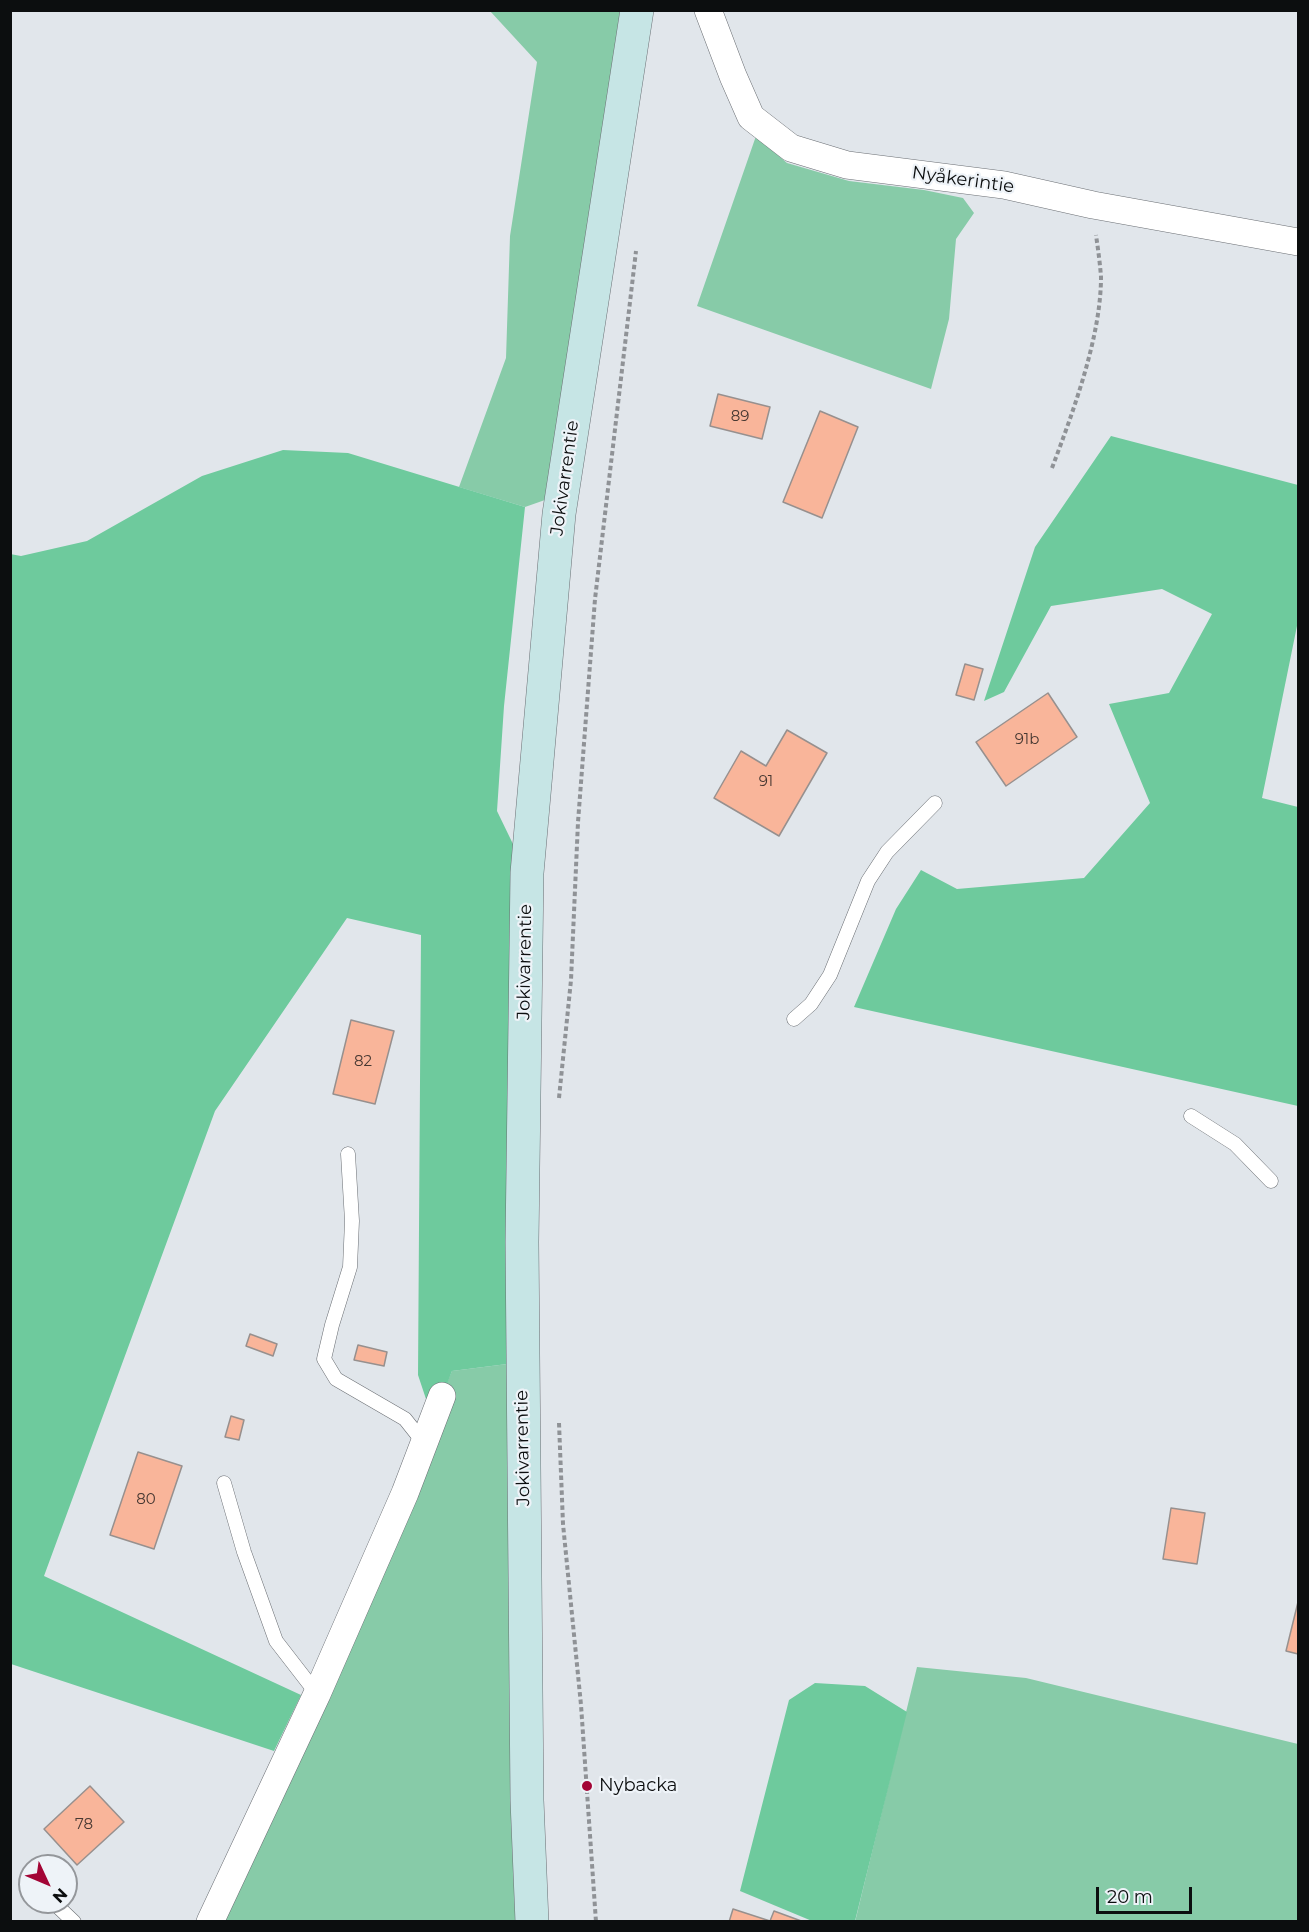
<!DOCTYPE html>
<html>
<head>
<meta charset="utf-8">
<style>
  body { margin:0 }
  #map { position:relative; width:1309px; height:1932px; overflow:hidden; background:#e1e6eb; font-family:Montserrat,sans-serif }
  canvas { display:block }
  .frame { position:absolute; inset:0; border:12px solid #0c0e0f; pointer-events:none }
  .north { position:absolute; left:18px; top:1854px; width:60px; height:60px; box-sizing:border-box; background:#eef3f8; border:2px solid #94979b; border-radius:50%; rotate:134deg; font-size:16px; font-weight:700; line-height:24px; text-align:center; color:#0c0e0f }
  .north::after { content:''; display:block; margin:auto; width:21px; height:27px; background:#a30536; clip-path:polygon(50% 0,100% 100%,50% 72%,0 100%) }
  .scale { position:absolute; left:1096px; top:1887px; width:96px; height:27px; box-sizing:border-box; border:3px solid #0c0e0f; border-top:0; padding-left:8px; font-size:18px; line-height:21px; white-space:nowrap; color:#0c0e0f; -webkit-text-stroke:4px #eef3f8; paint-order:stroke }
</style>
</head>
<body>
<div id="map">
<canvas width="1309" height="1932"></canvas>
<div class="frame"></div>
<div class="north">N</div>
<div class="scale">20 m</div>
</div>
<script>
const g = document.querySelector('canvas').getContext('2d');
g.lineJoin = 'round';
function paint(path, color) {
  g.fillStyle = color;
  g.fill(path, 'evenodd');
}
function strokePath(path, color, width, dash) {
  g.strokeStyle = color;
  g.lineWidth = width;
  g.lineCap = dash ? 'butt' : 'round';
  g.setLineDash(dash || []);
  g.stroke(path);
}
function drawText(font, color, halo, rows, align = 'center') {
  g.font = font + ' Montserrat,sans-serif';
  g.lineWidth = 4.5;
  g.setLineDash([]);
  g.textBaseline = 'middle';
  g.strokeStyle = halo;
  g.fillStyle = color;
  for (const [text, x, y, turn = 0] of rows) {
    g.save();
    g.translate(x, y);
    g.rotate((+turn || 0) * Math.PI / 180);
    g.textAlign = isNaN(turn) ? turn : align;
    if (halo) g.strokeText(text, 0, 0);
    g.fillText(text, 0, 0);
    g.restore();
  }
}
const green = new Path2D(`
  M490,11H637L562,494L525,507L459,487L506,358L510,236L537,62Z
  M756,136L787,163L849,181L924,190L963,198L974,213L956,239L949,319L931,389L697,306Z
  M523,1362L534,1921L210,1922L452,1371Z
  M917,1667L1026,1678L1298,1744V1921L855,1922Z`);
const forest = new Path2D(`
  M1111,436L1298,485V621L1262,798L1298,807V1106L854,1007L896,909L921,870L957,889L1084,878L1150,803L1109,704L1169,693L1212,614L1162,589L1051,606L1004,692L984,701L1035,547Z
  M283,450L348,453L525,507L504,706L497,811L527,873L523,1362L452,1371L433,1420L418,1375L421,935L347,918L215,1111L44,1576L301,1695L274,1751L11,1664L10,554L21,556L87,541L202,476Z
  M815,1683L865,1686L907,1712L855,1921H812L740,1891L789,1700Z`);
const building = new Path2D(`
  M718,394L770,407L762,439L710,426Z
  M820,411L858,427L822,518L783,502Z
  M965,664L983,669L974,700L956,695Z
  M1048,693L1077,737L1006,786L976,742Z
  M787,730L827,753L779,836L714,798L741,751L766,766Z
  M351,1020L394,1031L375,1104L333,1094Z
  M250,1334L277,1344L273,1356L246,1346Z
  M358,1345L387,1352L384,1366L354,1360Z
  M231,1416L244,1420L239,1440L225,1437Z
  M138,1452L182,1466L154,1549L110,1535Z
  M1171,1508L1205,1513L1197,1564L1163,1559Z
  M1298,1602V1654L1286,1651Z
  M90,1786L124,1822L77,1865L44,1829Z
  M733,1909L770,1921L774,1911L804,1922H729Z`);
const path = new Path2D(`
  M1052,468C1073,412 1101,337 1101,277C1100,263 1098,249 1096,235
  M559,1098L571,980L578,822L595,599L636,251
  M559,1423L563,1524L581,1705L596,1922`);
const lane = new Path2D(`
  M794,1019L811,1004L830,975L868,881L887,852L935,803
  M1191,1116L1235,1144L1271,1181
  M348,1154L352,1221L350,1267L332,1325L324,1359L336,1379L405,1419L424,1443
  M224,1483L244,1552L276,1641L317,1694
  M53,1902L74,1922`);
const street = new Path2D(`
  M708,10L733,76L751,117L791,148L847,165L1004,185L1093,205L1298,242
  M210,1922L317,1694L405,1493L442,1396`);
const secondary = new Path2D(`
  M532,1922L527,1800L522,1242L527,873L559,514L637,10`);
const markers = [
  [587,1786,6,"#a30536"]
];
const numberNames = [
  ["89",740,417],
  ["91b",1027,740],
  ["91",766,782],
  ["82",363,1062],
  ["80",146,1500],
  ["78",84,1825]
];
const streetNames = [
  ["Nyåkerintie",963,180,8],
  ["Jokivarrentie",565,478,-82],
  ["Jokivarrentie",525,962,-89],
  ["Jokivarrentie",523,1448,-91]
];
const poiNames = [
  ["Nybacka",599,1786]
];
paint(green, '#87cba8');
paint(forest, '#6eca9d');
paint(building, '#f9b59a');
strokePath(building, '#97908e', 1.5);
strokePath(lane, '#6b6f74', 15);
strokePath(street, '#6b6f74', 28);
strokePath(secondary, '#6b6f74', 34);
strokePath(path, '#8f9296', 4, [4.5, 3]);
strokePath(lane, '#fff', 14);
strokePath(street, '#fff', 27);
strokePath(secondary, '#c6e5e5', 33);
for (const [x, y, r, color] of markers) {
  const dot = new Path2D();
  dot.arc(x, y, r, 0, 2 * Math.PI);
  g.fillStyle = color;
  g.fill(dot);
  strokePath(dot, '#eef3f8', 2);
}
drawText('15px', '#473832', null, numberNames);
drawText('18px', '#0c0e0f', '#eef3f8', streetNames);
drawText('18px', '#0c0e0f', '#eef3f8', poiNames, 'left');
</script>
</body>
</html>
